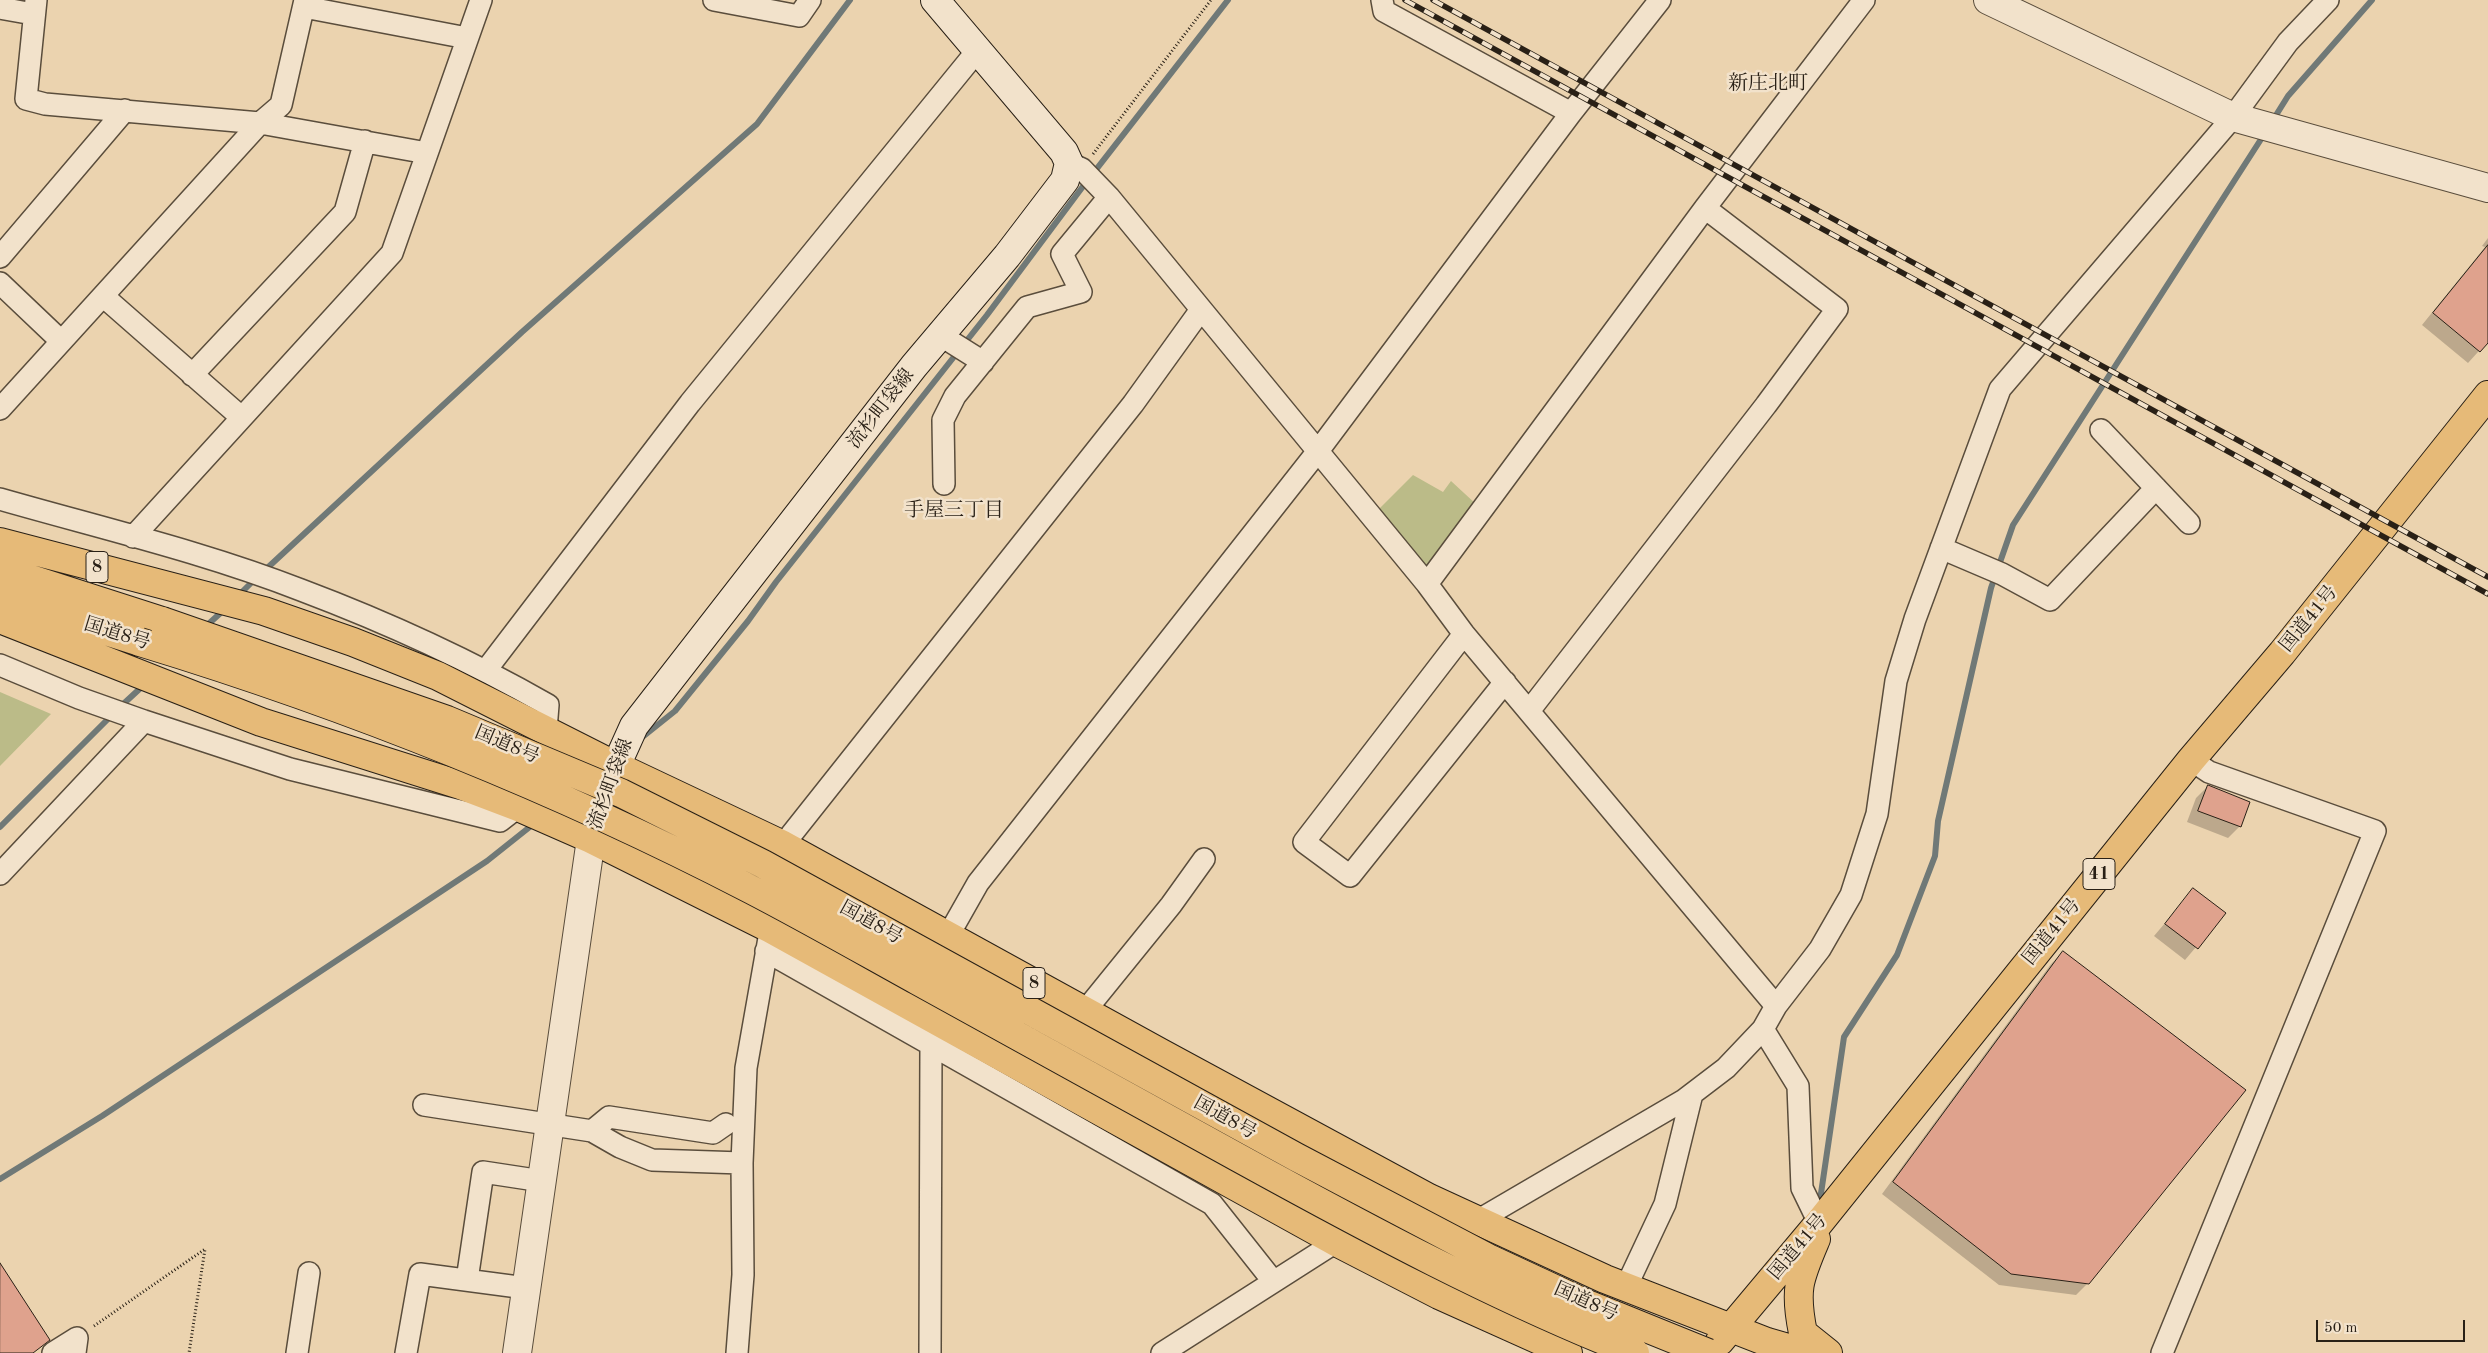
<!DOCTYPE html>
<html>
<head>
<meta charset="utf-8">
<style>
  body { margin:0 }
  #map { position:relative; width:2488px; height:1353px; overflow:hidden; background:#ebd3af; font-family:"Old Standard TT",serif }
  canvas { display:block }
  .scale { position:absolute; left:2316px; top:1320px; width:149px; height:22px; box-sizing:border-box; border:2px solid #292016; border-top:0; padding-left:6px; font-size:15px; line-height:18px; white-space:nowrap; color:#292016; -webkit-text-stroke:4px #f2e2cb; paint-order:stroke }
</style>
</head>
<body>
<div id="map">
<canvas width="2488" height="1353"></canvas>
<div class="scale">50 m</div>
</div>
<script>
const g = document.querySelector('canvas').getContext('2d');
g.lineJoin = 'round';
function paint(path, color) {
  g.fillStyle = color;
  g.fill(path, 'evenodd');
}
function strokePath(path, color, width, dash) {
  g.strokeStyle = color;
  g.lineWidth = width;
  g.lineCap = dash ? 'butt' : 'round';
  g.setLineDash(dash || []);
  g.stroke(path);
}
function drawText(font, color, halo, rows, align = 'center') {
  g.font = font + ' "Old Standard TT","Noto Serif JP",serif';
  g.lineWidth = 5;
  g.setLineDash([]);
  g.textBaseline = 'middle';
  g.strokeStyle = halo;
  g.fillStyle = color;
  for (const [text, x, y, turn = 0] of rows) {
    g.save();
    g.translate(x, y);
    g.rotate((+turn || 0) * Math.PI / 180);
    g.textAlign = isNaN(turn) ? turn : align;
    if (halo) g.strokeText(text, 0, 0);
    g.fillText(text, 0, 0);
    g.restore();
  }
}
const green = new Path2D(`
  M1413,475L1443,492L1451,481L1477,505L1436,565L1421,564L1378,510Z
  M0,692L51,714L0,766Z`);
const shadow = new Path2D(`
  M2488,238V341L2468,363L2422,325L2485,247L2482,246Z
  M2208,786L2240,826L2228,838L2187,822L2196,798Z
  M2193,890L2224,914L2185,960L2154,936Z
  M2063,952L2088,1283L2076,1295L1999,1285L1882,1194L2051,964Z`);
const stream = new Path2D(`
  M2273,120L2288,96L2372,0
  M264,571L522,332L757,124L850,0
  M237,597L256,578
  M204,628L226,608
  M120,707L146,683
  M640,739L675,711L748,621L776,582L987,315L1081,189L1228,0
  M0,827L113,714
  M0,1179L102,1116L487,861L536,822
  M1819,1207L1844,1037L1897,955L1935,856L1938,821L1991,588L2013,525L2265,133`);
const building = new Path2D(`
  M2488,245V343L2480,352L2433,313Z
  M2208,785L2250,802L2241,827L2198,811Z
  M2193,888L2226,913L2198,949L2165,924Z
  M2063,951L2246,1090L2089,1284L2011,1274L1893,1182Z
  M0,1263L50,1340L33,1353H0Z`);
const path = new Path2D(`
  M1093,154L1211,0
  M94,1326L205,1249L189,1353`);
const minor = new Path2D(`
  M36,0L26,99L45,104L260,123L427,153
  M714,0L799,16L810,0
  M1382,0L1384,11L1571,113
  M304,7L467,38
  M0,8L33,14
  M1069,163L1082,169L1109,197L1427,584L1464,634L1776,1006
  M0,257L125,110
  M0,283L61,341
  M103,296L241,417
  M940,335L983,362
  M192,375L345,212L365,141
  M0,409L260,123L281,105L305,0
  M2101,430L2189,523
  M944,484L943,420L955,396L1027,307L1081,292L1062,254L1109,197
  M0,499C101,528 204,552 301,590C386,622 469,660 548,705L546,730
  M133,537L392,253L481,0
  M1941,548L2002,574L2050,600L2156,488
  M1427,584L1705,208L1864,0
  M1464,634L1304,842L1350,876L1505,682
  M0,665L79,698L144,721L290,769L500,821L518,807
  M486,670L690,403L977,51
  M1529,711L1766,405L1837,309L1705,208
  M783,845L1133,404L1200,311
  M0,874L144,721
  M948,936L978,883L1318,451L1571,113L1660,0
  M766,951L1212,1204L1273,1281
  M1085,1011L1171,905L1204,859
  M1763,1029L1798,1086L1802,1188L1819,1223
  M424,1105L592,1131L620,1147L652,1160L742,1163
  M592,1131L609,1117L713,1133L726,1124
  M1477,1221L1684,1100L1726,1068L1763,1029L1776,1006L1820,949L1851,895L1877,814L1896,681L1915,619L2000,389L2233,117L2288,42L2328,0
  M467,1280L483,1172L542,1181
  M1626,1287L1665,1204L1692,1094
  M53,1353L77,1338L75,1353
  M297,1353L309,1273
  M406,1353L420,1274L526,1288
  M737,1353L743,1275L742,1163L746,1068L769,938
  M930,1353L931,1044L934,1034
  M1162,1353L1336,1242
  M2162,1353L2375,831L2209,772L2191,760`);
const tertiary = new Path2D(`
  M1988,0L2233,117L2488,188
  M517,1353L591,839`);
const secondary = new Path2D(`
  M591,839L616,766L634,726L914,366L1007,256L1065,180L1069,163L1064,152L935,0`);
const trunk = new Path2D(`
  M0,542L264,611L353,642L438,676L616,766L783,845L1161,1053L1429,1198L1605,1279L1767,1342L1805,1353
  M0,569L162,621
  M0,597L140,642
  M0,619L261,722L460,785L518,807L591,839L771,929L1336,1242L1439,1295L1568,1353
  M1816,1239C1799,1279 1794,1289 1803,1333L1828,1353
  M1720,1341L1819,1223L2191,760L2282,653L2488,395`);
const rail = new Path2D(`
  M1405,0L2488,594
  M1433,0L2488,577`);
const trunkBridge = new Path2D(`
  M162,621L447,720L621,793L763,864L1296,1157L1488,1258L1587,1304L1708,1353
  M140,642C350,706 555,788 750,889C806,918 862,950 918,981C1025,1040 1132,1099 1239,1158C1368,1229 1498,1299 1635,1353`);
const shields = [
  [97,567,22],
  [2099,874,32],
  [1034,983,22]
];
const shieldNames = [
  ["8",97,567],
  ["41",2099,874],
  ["8",1034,983]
];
const streetNames = [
  ["流杉町袋線",881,409,-52],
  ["国道41号",2309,619,-51],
  ["国道8号",117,634,17],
  ["国道8号",507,745,23],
  ["流杉町袋線",611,784,-70],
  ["国道8号",871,923,29],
  ["国道41号",2052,932,-51],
  ["国道8号",1225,1118,29],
  ["国道41号",1798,1247,-50],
  ["国道8号",1586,1302,24]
];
const neighbourhoodNames = [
  ["新庄北町",1768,84],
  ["手屋三丁目",954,511]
];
paint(green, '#bb8');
paint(shadow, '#0003');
strokePath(stream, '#707977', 6);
paint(building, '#dfa28d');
strokePath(building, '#292016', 1);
strokePath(minor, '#5a4d3c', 24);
strokePath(tertiary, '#5a4d3c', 30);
strokePath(secondary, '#292016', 30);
strokePath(trunk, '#292016', 30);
strokePath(path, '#292016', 3, [1, 2.5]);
strokePath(minor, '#f2e2cb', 21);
strokePath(tertiary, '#f2e2cb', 28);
strokePath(secondary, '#f2e2cb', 28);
strokePath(trunk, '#e6ba78', 28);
strokePath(rail, '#292016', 5.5);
strokePath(rail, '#f2e2cb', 4, [11]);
strokePath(trunkBridge, '#292016', 30, []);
strokePath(trunkBridge, '#e6ba78', 28);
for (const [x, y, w] of shields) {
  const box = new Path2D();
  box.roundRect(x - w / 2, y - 15.5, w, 31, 4);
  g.fillStyle = '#f2e2cb';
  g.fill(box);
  strokePath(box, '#292016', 1);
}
drawText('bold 18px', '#292016', null, shieldNames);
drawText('19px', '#292016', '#f2e2cb', streetNames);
drawText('20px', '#292016', '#f2e2cb', neighbourhoodNames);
</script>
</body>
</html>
